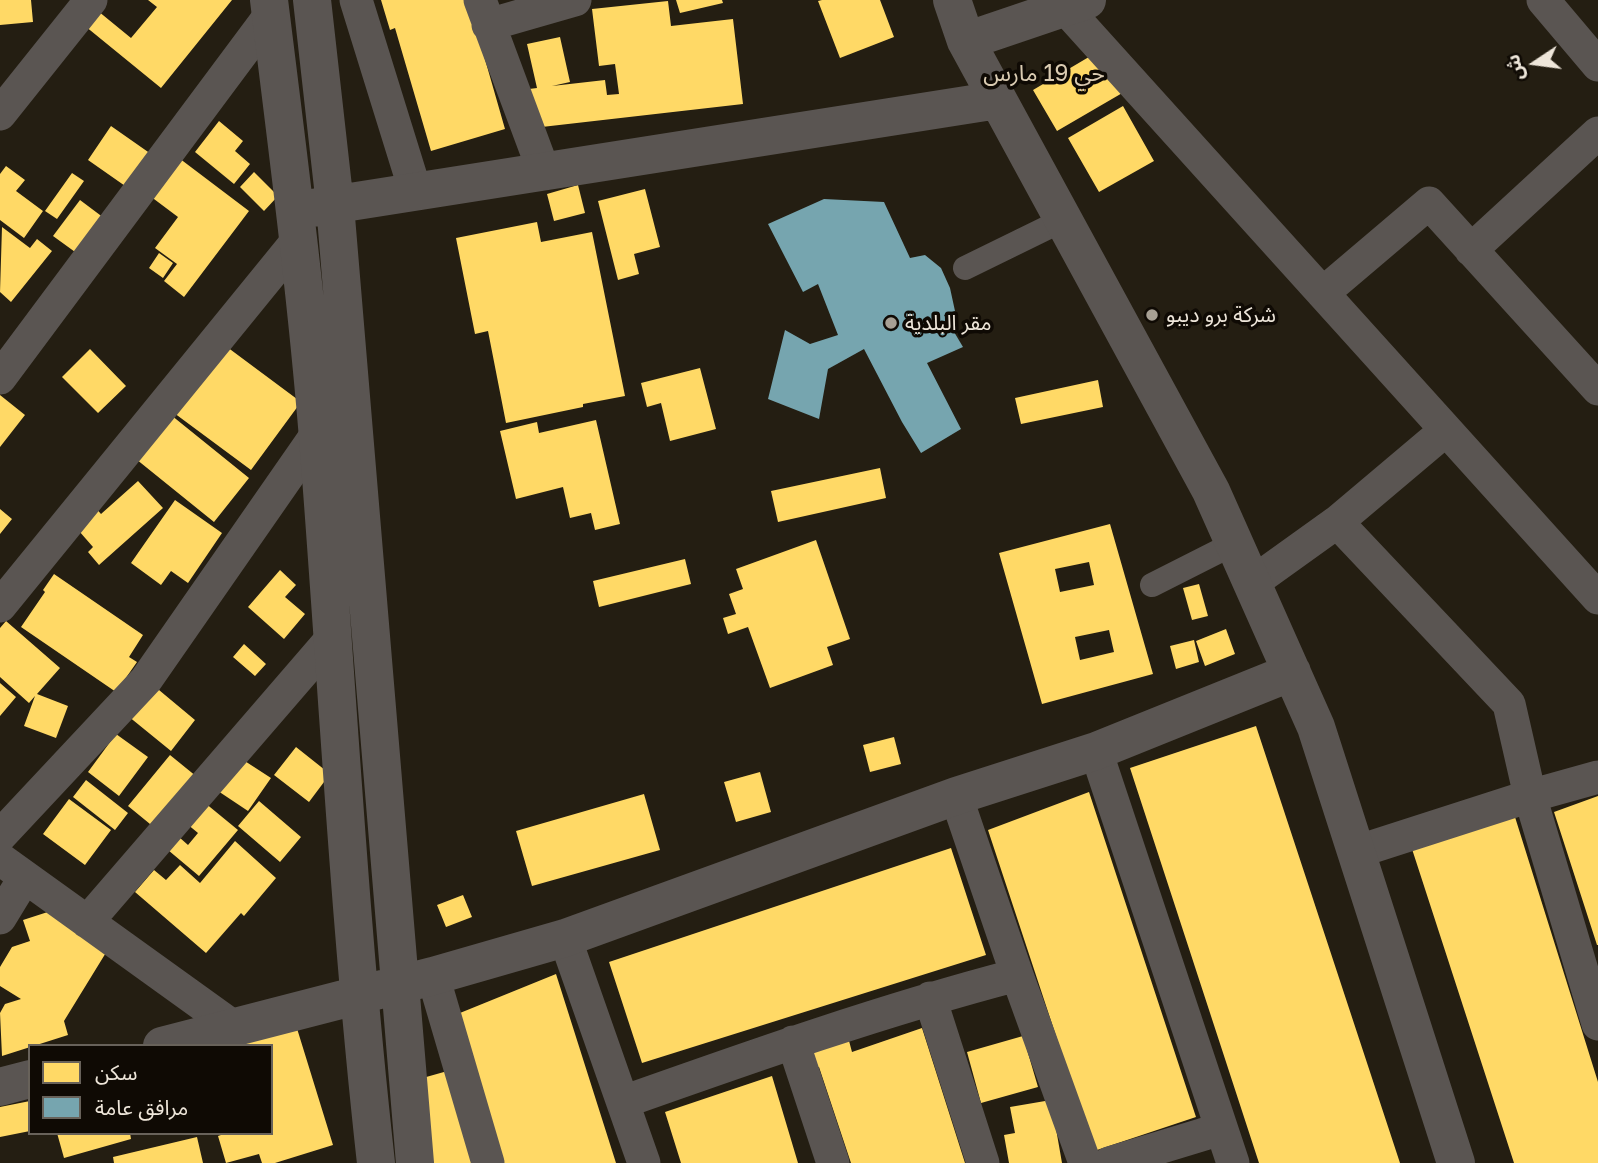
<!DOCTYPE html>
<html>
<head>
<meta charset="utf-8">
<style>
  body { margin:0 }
  #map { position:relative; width:1598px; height:1163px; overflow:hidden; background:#241e12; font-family:"Golos Text","Noto Sans Arabic",sans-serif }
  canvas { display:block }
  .legend { position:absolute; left:28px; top:1044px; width:245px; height:91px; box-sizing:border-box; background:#0f0a04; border:2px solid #68625a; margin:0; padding:9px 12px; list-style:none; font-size:21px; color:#eee6da }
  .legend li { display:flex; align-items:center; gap:14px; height:35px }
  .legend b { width:35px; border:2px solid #68625a }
  .north { position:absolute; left:1500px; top:28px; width:70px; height:70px; -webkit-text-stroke:5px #0f0a04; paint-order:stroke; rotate:257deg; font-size:19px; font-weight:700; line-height:28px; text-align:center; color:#eee6da }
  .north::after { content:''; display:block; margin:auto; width:24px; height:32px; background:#eee6da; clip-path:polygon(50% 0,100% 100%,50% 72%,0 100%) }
</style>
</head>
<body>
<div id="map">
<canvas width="1598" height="1163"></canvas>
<ul class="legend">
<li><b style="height:19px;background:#ffd966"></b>سكن</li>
<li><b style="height:19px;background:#76a5af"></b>مرافق عامة</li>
</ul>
<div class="north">ش</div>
</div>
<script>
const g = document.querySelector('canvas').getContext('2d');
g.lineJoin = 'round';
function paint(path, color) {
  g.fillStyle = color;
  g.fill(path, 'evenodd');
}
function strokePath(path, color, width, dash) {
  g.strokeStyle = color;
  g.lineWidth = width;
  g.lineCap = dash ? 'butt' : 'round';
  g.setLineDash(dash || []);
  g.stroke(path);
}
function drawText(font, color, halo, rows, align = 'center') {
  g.font = font + ' "Golos Text","Noto Sans Arabic",sans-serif';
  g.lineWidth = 7;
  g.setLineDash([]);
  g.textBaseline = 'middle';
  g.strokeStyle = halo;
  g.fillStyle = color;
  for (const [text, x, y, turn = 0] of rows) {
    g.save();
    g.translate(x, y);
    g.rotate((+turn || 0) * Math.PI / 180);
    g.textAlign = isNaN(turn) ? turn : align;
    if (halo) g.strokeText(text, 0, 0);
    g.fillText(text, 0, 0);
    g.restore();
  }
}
const homes = new Path2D(`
  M0,0H31L33,22L0,25Z
  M148,0H232L161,88L85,26L98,11L131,38L157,7Z
  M381,0H468L505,129L431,151L395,28L390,30Z
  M676,0H722L723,3L680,13Z
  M822,0H880L894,37L840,58L818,1Z
  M668,1L671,26L733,19L743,104L533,128L529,89L537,88L527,44L560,37L570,82L552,86L605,80L607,95L619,94L615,64L599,66L592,9Z
  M1099,51L1124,92L1057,131L1033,90Z
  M1123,106L1154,161L1099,192L1068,138Z
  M219,121L243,141L235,151L250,164L234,184L195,152Z
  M111,126L151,154L128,188L88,160Z
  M171,152L249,211L184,297L164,281L177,264L155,248L178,217L142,190Z
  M6,166L25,180L16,191L43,211L24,238L0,220V174Z
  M254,172L278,196L264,211L240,187Z
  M72,173L84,181L57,219L45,211Z
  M578,185L585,213L554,221L547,194Z
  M645,189L660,247L634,254L639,274L618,280L598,201Z
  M80,200L108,221L82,257L53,236Z
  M537,222L541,242L592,232L625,396L583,404V407L506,423L488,331L475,334L456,238Z
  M2,227L30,248L37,239L52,251L11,302L0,292Z
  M159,253L173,263L163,278L149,268Z
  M223,344L301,402L251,470L170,410Z
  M90,349L126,386L98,413L62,377Z
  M700,368L716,429L670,441L661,403L647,407L641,383Z
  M1098,380L1103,407L1021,424L1015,398Z
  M0,395L25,415L0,447Z
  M166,411L249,478L214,522L131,455Z
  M596,420L620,524L595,530L591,513L570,518L563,487L516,499L500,431L537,422L539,433Z
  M880,468L886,498L778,522L771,491Z
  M138,481L163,508L99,565L88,552L93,547L72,523L93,505L101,514Z
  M175,500L222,533L188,583L171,571L161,585L131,563Z
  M0,509L12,519L0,534Z
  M1110,524L1153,674L1042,704L999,553ZM1089,562L1094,585L1060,592L1055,569ZM1109,630L1114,652L1080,660L1075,637Z
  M816,540L850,639L827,647L833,665L770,688L748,627L728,634L723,618L736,614L729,594L743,589L736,569Z
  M685,559L691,584L599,607L593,581Z
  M280,570L296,585L285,597L305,614L284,639L248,607Z
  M54,574L143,635L129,657L137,662L116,692L21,627L45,592L43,590Z
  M1199,584L1208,616L1192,620L1183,588Z
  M6,621L60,668L37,694L68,706L56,738L24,726L35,696L29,703L0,677V628Z
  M1226,629L1235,654L1205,666L1196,641Z
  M1194,640L1199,662L1176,669L1170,646Z
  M244,644L266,664L255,676L233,657Z
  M0,683L16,697L0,716Z
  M153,685L195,720L171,751L128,716Z
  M1256,726L1400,1163H1259L1130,768Z
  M116,734L148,757L119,796L88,772Z
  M894,737L901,764L870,772L863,745Z
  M296,747L330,774L309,802L274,775Z
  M234,754L271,778L248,811L212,787Z
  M170,755L202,781L161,833L128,806Z
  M760,772L771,812L736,822L724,782Z
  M86,780L128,813L115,830L73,797Z
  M1089,792L1196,1117L1094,1151L988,830Z
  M644,794L660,850L532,886L516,831Z
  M1598,796V945H1597L1554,812Z
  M199,798L238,830L199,876L168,850L179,837L188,845L198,833L181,819Z
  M69,799L111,830L85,865L43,834Z
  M259,801L301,837L280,862L238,826Z
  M1515,817L1598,1082V1163H1514L1412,849Z
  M235,841L276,878L244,916L241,913L206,953L135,892L154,870L166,880L180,865L200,883Z
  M951,848L986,955L642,1063L609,962Z
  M463,895L472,917L446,927L437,905Z
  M57,909L107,951L64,1021L68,1035L2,1056L0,1013L5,1004L21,999L0,986V967L12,947L30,941L23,920Z
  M556,974L616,1163H502L455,1015Z
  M295,1022L333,1145L275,1163H262L259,1154L226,1163L218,1136L227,1133H271V1046H229Z
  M845,1026L852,1052L922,1028L965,1163H851L819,1067L808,1070L800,1039Z
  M1023,1036L1038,1087L981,1103L967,1052Z
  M451,1070L479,1163H425L412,1081Z
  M772,1076L798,1163H681L665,1112Z
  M1051,1100L1062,1163H1009L1004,1135L1015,1133L1010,1107Z
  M30,1101V1131L0,1137V1107Z
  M57,1133H130L131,1139L64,1158Z
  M197,1137L203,1163H114L113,1157Z`);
const public = new Path2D(`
  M824,199L884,202L910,258L925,255L941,268L950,288L955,311L944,315L963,347L927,363L961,429L921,453L902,422L864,349L828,369L819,419L768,399L785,330L810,344L838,335L818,284L803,292L768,224Z`);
const pedestrian = new Path2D(`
  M965,268L1063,220
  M1152,585L1235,543`);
const minor = new Path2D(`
  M356,0L415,190
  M480,0L544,172
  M1543,0L1598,65
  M1065,8L1598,598
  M488,25L575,0
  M0,114L91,0
  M1471,250L1598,133
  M1323,293L1429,203L1598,389
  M0,378L271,14
  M1337,522L1509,704L1530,796L1598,1024
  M1252,583L1337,522L1446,430
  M0,606L298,240
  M1096,751L1233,1163
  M956,796L1017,975L1085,1163
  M0,836L146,680L317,434
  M1356,852L1530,796L1598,777
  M0,859L235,1028
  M0,918L25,877
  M87,922L333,637
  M565,938L644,1163
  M433,976L488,1163
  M930,998L983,1163
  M793,1042L833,1163
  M623,1102C753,1056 883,1010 1017,975
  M1109,1163L1221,1129`);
const tertiary = new Path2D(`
  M269,0C287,146 306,291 318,438C337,679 349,922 376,1163
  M312,0L335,205L415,1163
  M952,0L966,41L1211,491L1316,727L1456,1163
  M966,41L1087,0
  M312,208L998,100
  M162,1046L433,976L565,938L956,796L1096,751L1292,672
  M0,1087L30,1079`);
const markers = [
  [1152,315,7,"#a7a094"],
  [891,323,7,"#a7a094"]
];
const poiNames = [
  ["شركة برو ديبو",1166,315],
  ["مقر البلدية",905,323]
];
const neighbourhoodNames = [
  ["حي 19 مارس",1044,74]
];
paint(homes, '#ffd966');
paint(public, '#76a5af');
strokePath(pedestrian, '#5a5552', 24);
strokePath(minor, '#5a5552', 33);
strokePath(tertiary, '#5a5552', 38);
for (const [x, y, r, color] of markers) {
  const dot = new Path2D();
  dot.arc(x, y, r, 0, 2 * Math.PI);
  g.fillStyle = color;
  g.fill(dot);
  strokePath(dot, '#0f0a04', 2.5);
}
drawText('21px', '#eee6da', '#0f0a04', poiNames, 'left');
drawText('23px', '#dacbb2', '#0f0a04', neighbourhoodNames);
</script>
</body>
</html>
